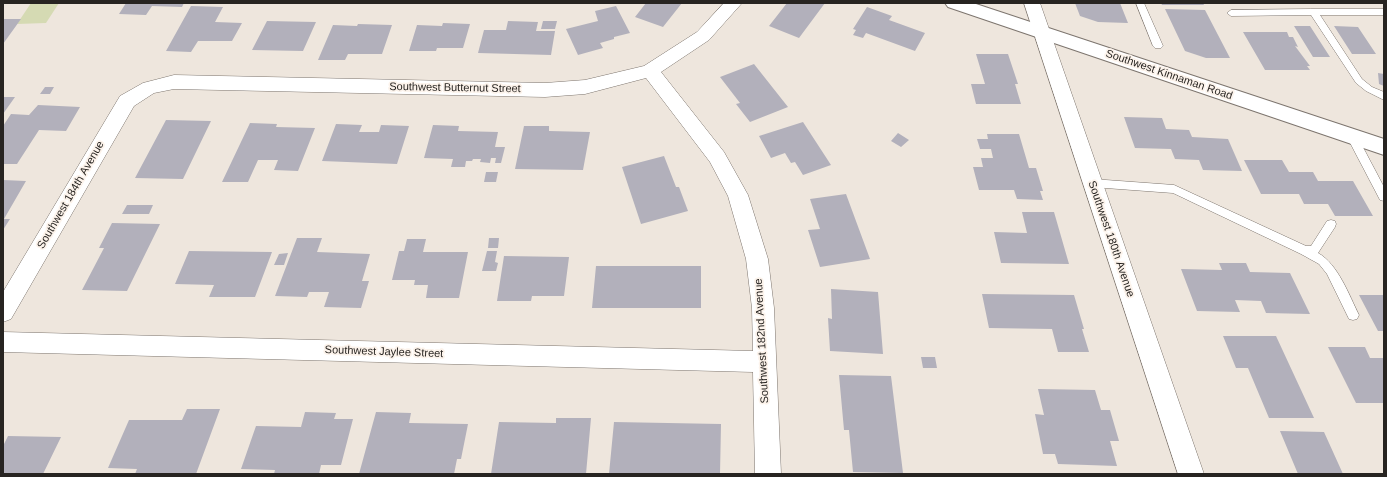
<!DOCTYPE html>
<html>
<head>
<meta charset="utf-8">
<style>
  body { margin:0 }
  #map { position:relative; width:1387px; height:477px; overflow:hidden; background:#eee6dd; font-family:Arial,sans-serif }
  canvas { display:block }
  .frame { position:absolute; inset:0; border:4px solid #272421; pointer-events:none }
</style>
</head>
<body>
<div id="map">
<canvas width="1387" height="477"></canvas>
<div class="frame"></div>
</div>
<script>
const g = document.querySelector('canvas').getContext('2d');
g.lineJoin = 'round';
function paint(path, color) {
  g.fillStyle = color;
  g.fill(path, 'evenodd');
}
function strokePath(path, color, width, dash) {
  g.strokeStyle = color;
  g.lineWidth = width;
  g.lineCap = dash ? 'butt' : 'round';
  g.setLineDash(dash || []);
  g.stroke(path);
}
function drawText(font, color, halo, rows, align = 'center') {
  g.font = font + ' Arial,sans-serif';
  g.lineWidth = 3.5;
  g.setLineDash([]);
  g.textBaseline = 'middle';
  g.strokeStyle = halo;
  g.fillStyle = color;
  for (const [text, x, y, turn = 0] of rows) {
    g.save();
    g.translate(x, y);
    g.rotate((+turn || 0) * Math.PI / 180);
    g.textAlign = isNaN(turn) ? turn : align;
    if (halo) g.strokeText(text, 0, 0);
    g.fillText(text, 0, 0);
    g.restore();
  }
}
const green = new Path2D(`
  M31,3H59L46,23L17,24Z`);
const building = new Path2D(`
  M126,3H184L182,7L152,6L146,15L119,14Z
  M646,3H682L663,27L635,17Z
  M787,3H825L799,38L769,26Z
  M1075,3H1120L1128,23L1098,22L1080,16Z
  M1161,3H1203L1204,5H1162Z
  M191,6L223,7L215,22L242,23L232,41H198L191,52L166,51Z
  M616,6L630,33L614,37V39L600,43L603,48L578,55L566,29L598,21L595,11Z
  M867,7L892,16L889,20L925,33L915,51L866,33L863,38L853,35L856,30L853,29Z
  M1165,9L1205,10L1230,58H1206L1185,51Z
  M3,19H21L3,44Z
  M267,21L316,22L303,51L252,50Z
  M508,21L538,22L536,31H555L551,55L478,53L484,30H506Z
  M543,21H557L555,29H541Z
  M443,23L470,24L463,48H437L436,51H409L417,25L442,26Z
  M358,24L392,25L382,54H348L345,60H318L333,25L357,26Z
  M1294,26H1310L1330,57H1313Z
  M1334,26L1358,27L1376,54H1352Z
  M1243,32H1287L1289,37H1293L1298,47L1295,46L1310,66H1307L1310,70H1265Z
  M976,54H1008L1018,84H1015L1021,104H976L971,84H985Z
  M754,64L788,107L750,122L736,104L740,103L720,77Z
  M1378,73L1384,74V86L1379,84Z
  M45,87H54L50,94H40Z
  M3,97H15L3,114Z
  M38,105L80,107L66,131L39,130L17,164H3V126L11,114L29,115Z
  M1124,117L1162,118L1166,129L1189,130L1192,137L1228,139L1242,171L1203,170L1199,160L1175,159L1171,149L1135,148Z
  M166,120L211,121L183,179L135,178Z
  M803,122L831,165L803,175L795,162L791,163L785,153L771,158L759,136Z
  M250,123L277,124L276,127L315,128L298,171L274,170L278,160H258L248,182H222Z
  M336,124L362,125L359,132H379L381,125L409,126L397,164L322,161Z
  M433,125L459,126L458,131L498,132L495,147H505L501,163H495L496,158H491L490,163L480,162L481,159H473L472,161H466L465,167H451L453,159L424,158Z
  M524,126H549V131L590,132L583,170L515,169Z
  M898,133L909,140L901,147L891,141Z
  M987,134H1019L1029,168H1036L1043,191H1040L1043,200L1017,199L1014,190H979L973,167H983L981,158H993L991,149H980L977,139H988Z
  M664,156L676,187H679L688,211L641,224L622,167Z
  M1244,160H1282L1289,172H1313L1318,181H1353L1373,216H1335L1328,204H1304L1299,194H1261Z
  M486,172H498L496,182H484Z
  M3,180L26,181L4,219H10L3,230Z
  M846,194L870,259L820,267L808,230L820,229L810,199Z
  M127,205H153L149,214H122Z
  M1022,212H1054L1069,264L1001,263L994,232L1027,233Z
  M112,223L160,224L127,291L82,290L104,248H99Z
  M297,238H322L317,252L370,254L362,281H369L361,308L324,307L329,292H309L307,297L275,296Z
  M489,238H499L498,248H488Z
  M407,239H426L423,252H468L459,298H426L428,285H414L415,280H392L399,251H404Z
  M189,251L272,252L255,297H209L214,285L175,284Z
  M487,251H497L495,262L498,263L496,271H482Z
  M288,253L284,265H274L279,254Z
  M504,256L569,257L564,296H532L531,301H497Z
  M1219,263H1246L1250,272L1290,273L1310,314L1266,313L1261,301L1235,300L1240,312L1197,311L1181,269L1222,270Z
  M596,266H701V308H592Z
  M831,289L878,292L883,354L830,351L828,318L832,319Z
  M982,294L1074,295L1084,329H1082L1089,352H1058L1052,329L989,328Z
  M1359,295H1384V331H1378Z
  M1223,336H1276L1314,418H1269L1248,368H1236Z
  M1328,347H1365L1370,358H1384V403H1356Z
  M921,357H935L937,368H923Z
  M839,375L891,376L903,473L853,472L849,430H844Z
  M1038,389L1095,390L1101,410H1110L1119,441H1110L1117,466L1058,464L1055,454H1043L1035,414L1044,415Z
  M187,409H220L196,474H135L137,469L108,468L129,420H182Z
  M305,412L336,413L334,419H353L341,465H321L319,474H274L275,470L241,469L256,426L301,427Z
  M376,412L411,413L409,423L468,424L461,459H457L454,474H359Z
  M556,418H591L586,474H491L499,422L556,423Z
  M614,422L721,424L720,474H609Z
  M1280,431L1324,432L1343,474H1298Z
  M8,436L61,437L43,474H3V446Z`);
const lane = new Path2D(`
  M1136,3H1144L1163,46L1161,48H1155L1153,46Z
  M1311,9H1384V15H1320L1362,79L1372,87L1384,92V100L1366,91L1356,83L1311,15L1231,16L1227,13L1231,10Z
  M1352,133L1356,134L1384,187V201L1380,200L1347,137L1348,134Z
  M1092,179L1174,185L1306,246H1311L1327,221L1331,220L1335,221L1336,224L1335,227L1318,253C1338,264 1349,295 1359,315L1357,319L1353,320L1349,319L1327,274L1319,264L1301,254L1173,193L1092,187L1088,186L1087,183L1088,180Z`);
const street = new Path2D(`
  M724,3H742L709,40L661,72L724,152L748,195L768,259L774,308L781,474H755L753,372L3,352V332L753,351L752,308L746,259L728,196L710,162L646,78L585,94L545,97L174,89L154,93L134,106L11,319L3,322V292L120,96L143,83L174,75L545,83L585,80L644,66L697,32Z
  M1024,3H1040L1204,474H1178Z`);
const secondary = new Path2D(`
  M945,3H973L1384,139V155L948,7Z`);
const streetNames = [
  ["Southwest Kinnaman Road",1169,75,19],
  ["Southwest Butternut Street",455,88,1],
  ["Southwest 184th Avenue",71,195,-60],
  ["Southwest 180th Avenue",1111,239,71],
  ["Southwest 182nd Avenue",762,341,-93],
  ["Southwest Jaylee Street",384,352,2]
];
paint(green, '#d5dab3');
paint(building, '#b2b0bb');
strokePath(lane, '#7d756e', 1);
strokePath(street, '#7d756e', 1);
strokePath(secondary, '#7d756e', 2);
paint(lane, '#fff');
paint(street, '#fff');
paint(secondary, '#fff');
drawText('11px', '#272421', '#fcf3eb', streetNames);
</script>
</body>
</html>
